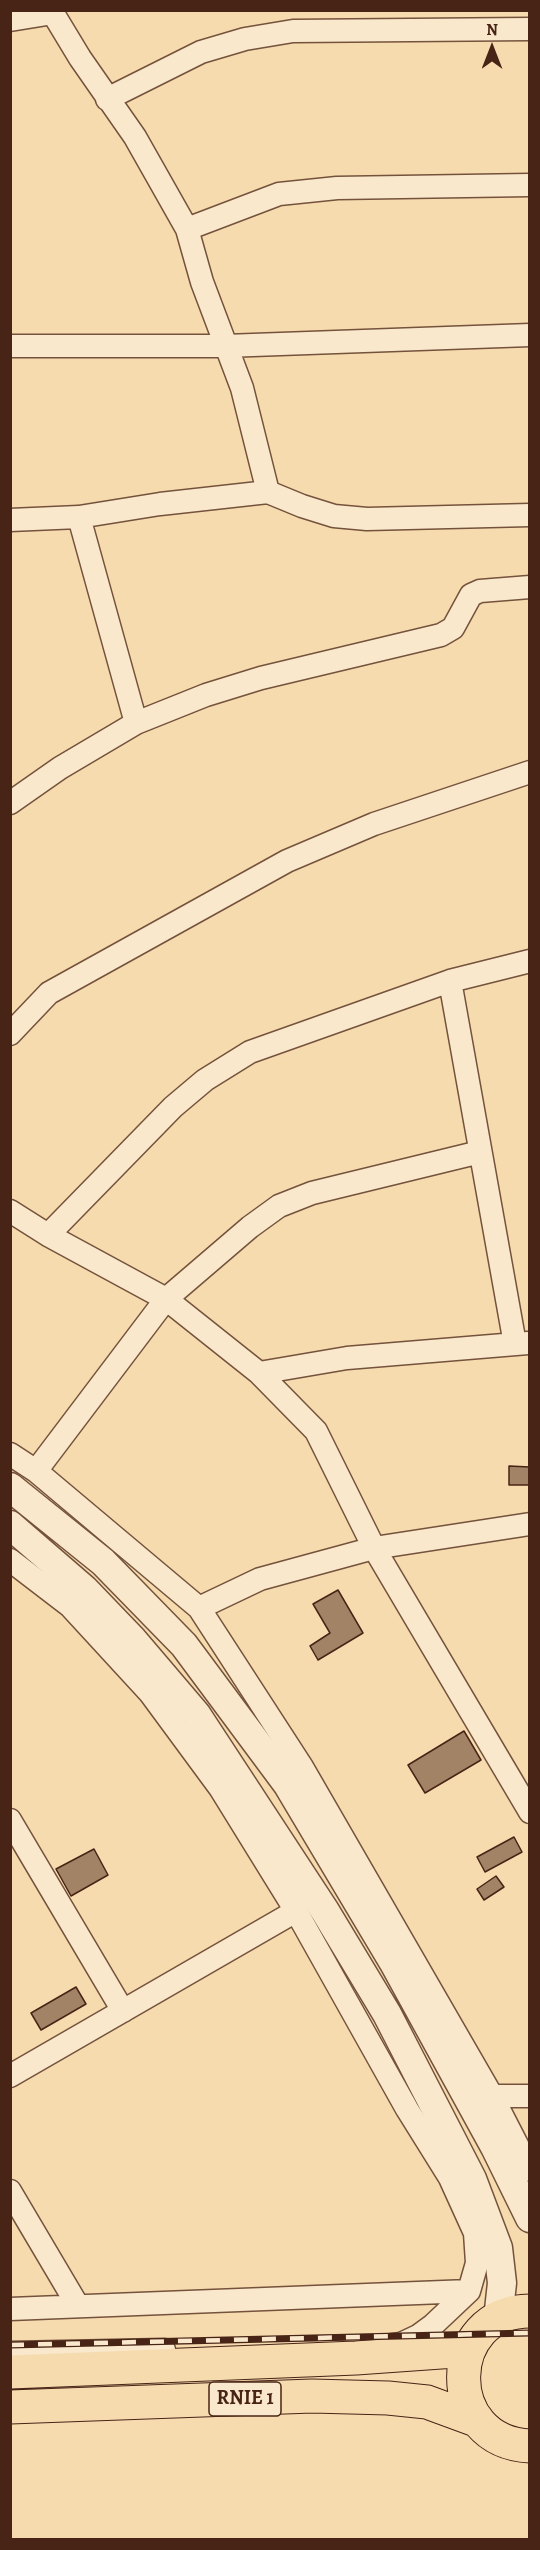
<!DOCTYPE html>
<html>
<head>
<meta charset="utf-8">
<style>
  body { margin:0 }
  #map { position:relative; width:540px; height:2550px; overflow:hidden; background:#f6dbaf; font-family:Alegreya,serif }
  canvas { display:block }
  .frame { position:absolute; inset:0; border:12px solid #482416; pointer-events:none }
  .north { position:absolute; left:462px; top:18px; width:60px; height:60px; -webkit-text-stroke:4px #f9e8cb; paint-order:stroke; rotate:0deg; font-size:16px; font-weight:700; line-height:24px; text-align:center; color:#482416 }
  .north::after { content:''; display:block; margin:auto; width:21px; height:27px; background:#482416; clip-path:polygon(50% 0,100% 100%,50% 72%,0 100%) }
</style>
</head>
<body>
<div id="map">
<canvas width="540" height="2550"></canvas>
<div class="frame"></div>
<div class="north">N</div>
</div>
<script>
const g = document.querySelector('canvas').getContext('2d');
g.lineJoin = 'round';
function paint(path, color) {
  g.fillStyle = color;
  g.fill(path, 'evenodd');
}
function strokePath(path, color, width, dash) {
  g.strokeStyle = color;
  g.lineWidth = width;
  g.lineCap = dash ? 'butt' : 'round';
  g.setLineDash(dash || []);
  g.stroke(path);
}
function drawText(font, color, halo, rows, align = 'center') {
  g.font = font + ' Alegreya,serif';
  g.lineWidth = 6;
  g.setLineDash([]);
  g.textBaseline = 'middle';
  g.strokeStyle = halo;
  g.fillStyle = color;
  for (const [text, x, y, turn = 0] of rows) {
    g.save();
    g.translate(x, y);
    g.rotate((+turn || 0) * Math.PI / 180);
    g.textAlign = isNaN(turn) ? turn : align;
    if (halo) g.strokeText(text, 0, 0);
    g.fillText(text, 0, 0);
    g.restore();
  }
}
const building = new Path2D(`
  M509,1466L530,1467V1485H509Z
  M338,1590L363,1633L318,1660L310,1646L330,1633L313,1604Z
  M464,1731L481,1760L425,1793L408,1765Z
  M514,1837L522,1852L485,1872L477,1857Z
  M94,1849L108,1875L71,1896L56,1869Z
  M496,1876L504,1887L484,1900L477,1889Z
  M76,1987L86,2004L41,2030L31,2013Z`);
const minor = new Path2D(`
  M51,10L80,58L135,137L187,229L202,282L242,388L268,492
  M10,20L53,13
  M107,99L201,52L245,39L293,31L530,29
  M187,229L279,194L337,188L530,185
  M10,346H225L530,335
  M79,517L136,723
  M10,520L79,517L160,504L268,492L302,506L334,516L367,519L530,515
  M10,803L60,768L136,723L206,695L261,678L441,635L453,628L471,595L480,591L530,587
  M450,981L515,1344
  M10,1034L49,993L287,861L374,824L530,772
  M10,1211L48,1235L166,1299L259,1373L316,1431L374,1548L530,1812
  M48,1235L173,1107L205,1080L250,1052L450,981L530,961
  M259,1373L347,1358L528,1343
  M10,1454L36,1471L199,1608L302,1767L492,2096L530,2170
  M36,1471L166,1299L250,1227L279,1206L312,1193L480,1152
  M10,1560L70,1606L150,1693L220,1788L296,1911L407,2109L450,2178L475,2233L477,2263L469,2291L433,2325L418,2336L401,2344L386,2346
  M199,1608L260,1579L374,1548L530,1524
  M10,1820L123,2011
  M10,2076L296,1911
  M480,2099L492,2096H530
  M10,2191L78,2306
  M10,2309L469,2291
  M10,2353L164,2350`);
const tertiary = new Path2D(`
  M10,1487L103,1562L184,1645L288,1785L394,1963L495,2147L530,2218
  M10,1525L84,1589L133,1640L196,1714L325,1911L387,2014L472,2179L498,2248L502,2283L498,2319`);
const trunk = new Path2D(`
  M530,2311C443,2311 440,2442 530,2446
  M10,2372L356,2358L469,2350
  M10,2407L312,2396L388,2398L427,2402L476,2420`);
const rail = new Path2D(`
  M10,2345L530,2333`);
const shields = [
  [245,2399,72]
];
const shieldNames = [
  ["RNIE 1",245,2399]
];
paint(building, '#a28366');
strokePath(building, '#482416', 1.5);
strokePath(minor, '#74523c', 25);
strokePath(tertiary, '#74523c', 31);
strokePath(trunk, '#482416', 35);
strokePath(minor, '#f9e8cb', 22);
strokePath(tertiary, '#f9e8cb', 28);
strokePath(trunk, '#f6dbaf', 33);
strokePath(rail, '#482416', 7);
strokePath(rail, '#f9e8cb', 4.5, [14]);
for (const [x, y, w] of shields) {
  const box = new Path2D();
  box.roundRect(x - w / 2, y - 17, w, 34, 4.5);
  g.fillStyle = '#f9e8cb';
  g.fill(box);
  strokePath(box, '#482416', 1.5);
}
drawText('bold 20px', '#482416', null, shieldNames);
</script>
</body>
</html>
